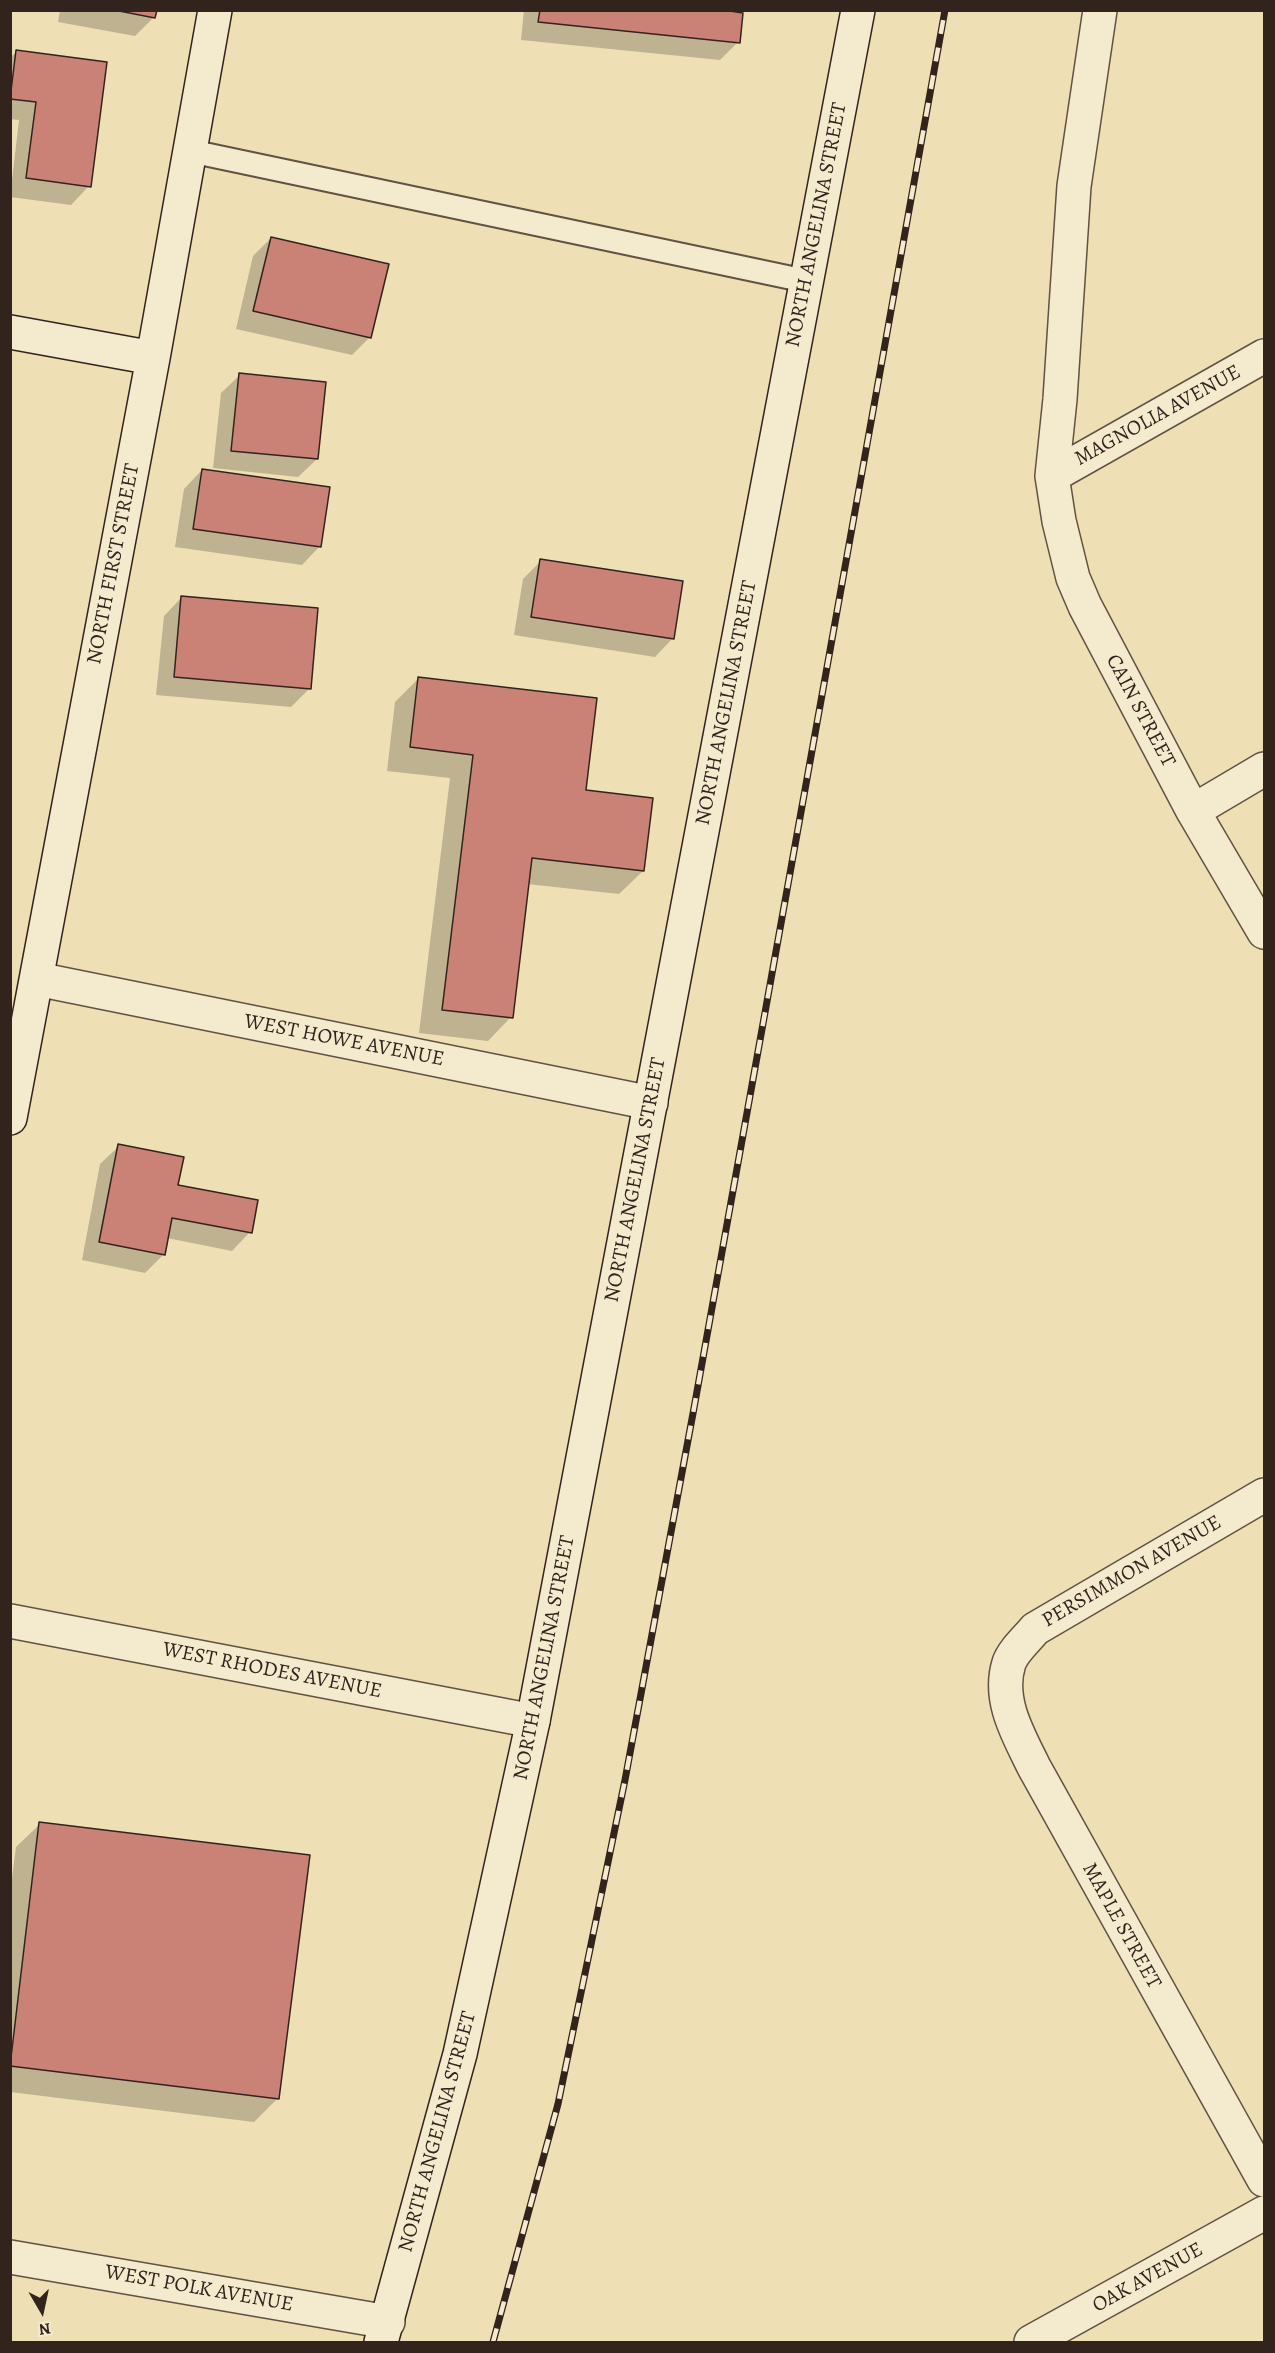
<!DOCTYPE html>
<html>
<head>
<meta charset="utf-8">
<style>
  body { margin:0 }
  #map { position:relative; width:1275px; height:2353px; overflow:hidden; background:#eedfb4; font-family:Alegreya,serif }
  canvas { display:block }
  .frame { position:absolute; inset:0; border:12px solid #33231d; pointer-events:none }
  .north { position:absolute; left:12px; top:2281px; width:60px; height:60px; -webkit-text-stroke:4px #f4eace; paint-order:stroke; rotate:171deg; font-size:16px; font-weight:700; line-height:24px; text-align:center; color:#33231d }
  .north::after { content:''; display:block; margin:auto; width:21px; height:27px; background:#33231d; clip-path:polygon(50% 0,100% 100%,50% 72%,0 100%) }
</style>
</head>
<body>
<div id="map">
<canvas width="1275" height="2353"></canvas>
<div class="frame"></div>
<div class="north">N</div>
</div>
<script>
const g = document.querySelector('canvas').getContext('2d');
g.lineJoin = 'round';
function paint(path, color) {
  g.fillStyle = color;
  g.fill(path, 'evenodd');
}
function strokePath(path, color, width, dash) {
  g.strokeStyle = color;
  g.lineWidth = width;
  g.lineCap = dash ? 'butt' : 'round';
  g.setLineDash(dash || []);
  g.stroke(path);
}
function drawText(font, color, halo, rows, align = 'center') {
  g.font = font + ' Alegreya,serif';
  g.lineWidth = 5;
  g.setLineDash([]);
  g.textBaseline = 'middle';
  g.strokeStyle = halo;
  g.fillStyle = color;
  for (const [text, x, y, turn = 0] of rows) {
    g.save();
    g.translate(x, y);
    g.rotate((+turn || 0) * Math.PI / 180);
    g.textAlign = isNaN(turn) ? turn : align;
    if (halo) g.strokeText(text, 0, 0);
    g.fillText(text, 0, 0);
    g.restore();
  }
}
const shadow = new Path2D(`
  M60,10H155L154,17L135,36L58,22Z
  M524,10H708L738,42L720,60L521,40Z
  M16,52L89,186L71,205L10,197L19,120L10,119V58Z
  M271,238L370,337L352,355L236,329L253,256Z
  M240,375L317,459L298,477L213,468L221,393Z
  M202,470L320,546L302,565L175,547L184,489Z
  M541,561L673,638L655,657L514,635L523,579Z
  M182,597L309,689L291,707L156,695L164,616Z
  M418,679L584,791L643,871L619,894L527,884L511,1017L488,1041L419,1033L450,778L387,771L395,702Z
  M119,1146L177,1186L250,1232L232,1251L167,1238L164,1254L145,1273L82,1260L100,1164Z
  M40,1824L278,2098L254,2122L10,2092V1894L16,1847Z`);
const building = new Path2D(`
  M114,10H157L155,18Z
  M540,10H723L743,13L740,43L538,22Z
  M16,50L107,62L91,187L26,178L36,102L10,99Z
  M271,237L389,264L371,338L253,311Z
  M239,373L326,382L318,459L231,451Z
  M202,469L330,487L321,547L193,529Z
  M540,559L683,581L674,639L531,617Z
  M181,596L318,608L311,689L174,677Z
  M418,677L597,698L586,790L653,798L644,871L532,858L513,1018L442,1010L473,755L410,747Z
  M118,1144L184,1157L178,1185L258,1200L252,1233L172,1218L165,1255L99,1242Z
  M39,1822L310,1855L279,2099L10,2066Z`);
const lane = new Path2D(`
  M190,151L806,281`);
const street = new Path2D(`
  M1100,10L1074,186L1060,399L1052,476L1059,521L1073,578L1085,606L1193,811L1264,932
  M1052,476L1264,356
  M1193,811L1264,769
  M37,979L651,1103
  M1264,1495L1035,1629C1027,1639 1013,1651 1009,1663C997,1700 1019,1736 1034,1767L1264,2180
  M10,1621L533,1721
  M10,2257L388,2322
  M1031,2342L1264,2213`);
const secondary = new Path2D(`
  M10,332L153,358
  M10,1118L153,358L215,10
  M381,2342L460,2054L533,1721L858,10`);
const rail = new Path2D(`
  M493,2342L558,2104L625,1780L694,1408L945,10`);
const streetNames = [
  ["NORTH ANGELINA STREET",817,225,-79],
  ["MAGNOLIA AVENUE",1158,416,-29],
  ["NORTH FIRST STREET",114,564,-79],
  ["NORTH ANGELINA STREET",727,703,-79],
  ["CAIN STREET",1140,711,62],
  ["WEST HOWE AVENUE",344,1041,11],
  ["NORTH ANGELINA STREET",636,1180,-79],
  ["PERSIMMON AVENUE",1132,1572,-30],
  ["NORTH ANGELINA STREET",545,1658,-79],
  ["WEST RHODES AVENUE",272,1671,11],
  ["MAPLE STREET",1121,1926,61],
  ["NORTH ANGELINA STREET",438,2132,-75],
  ["OAK AVENUE",1148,2278,-29],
  ["WEST POLK AVENUE",199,2289,10]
];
paint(shadow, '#0003');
paint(building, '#ca8277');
strokePath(building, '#33231d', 1.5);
strokePath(lane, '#625243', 26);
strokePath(street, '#625243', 36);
strokePath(secondary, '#33231d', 36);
strokePath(lane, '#f4eace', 22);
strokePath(street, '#f4eace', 33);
strokePath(secondary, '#f4eace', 33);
strokePath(rail, '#33231d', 7);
strokePath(rail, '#f4eace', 4.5, [14]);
drawText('21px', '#33231d', '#f4eace', streetNames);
</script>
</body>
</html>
